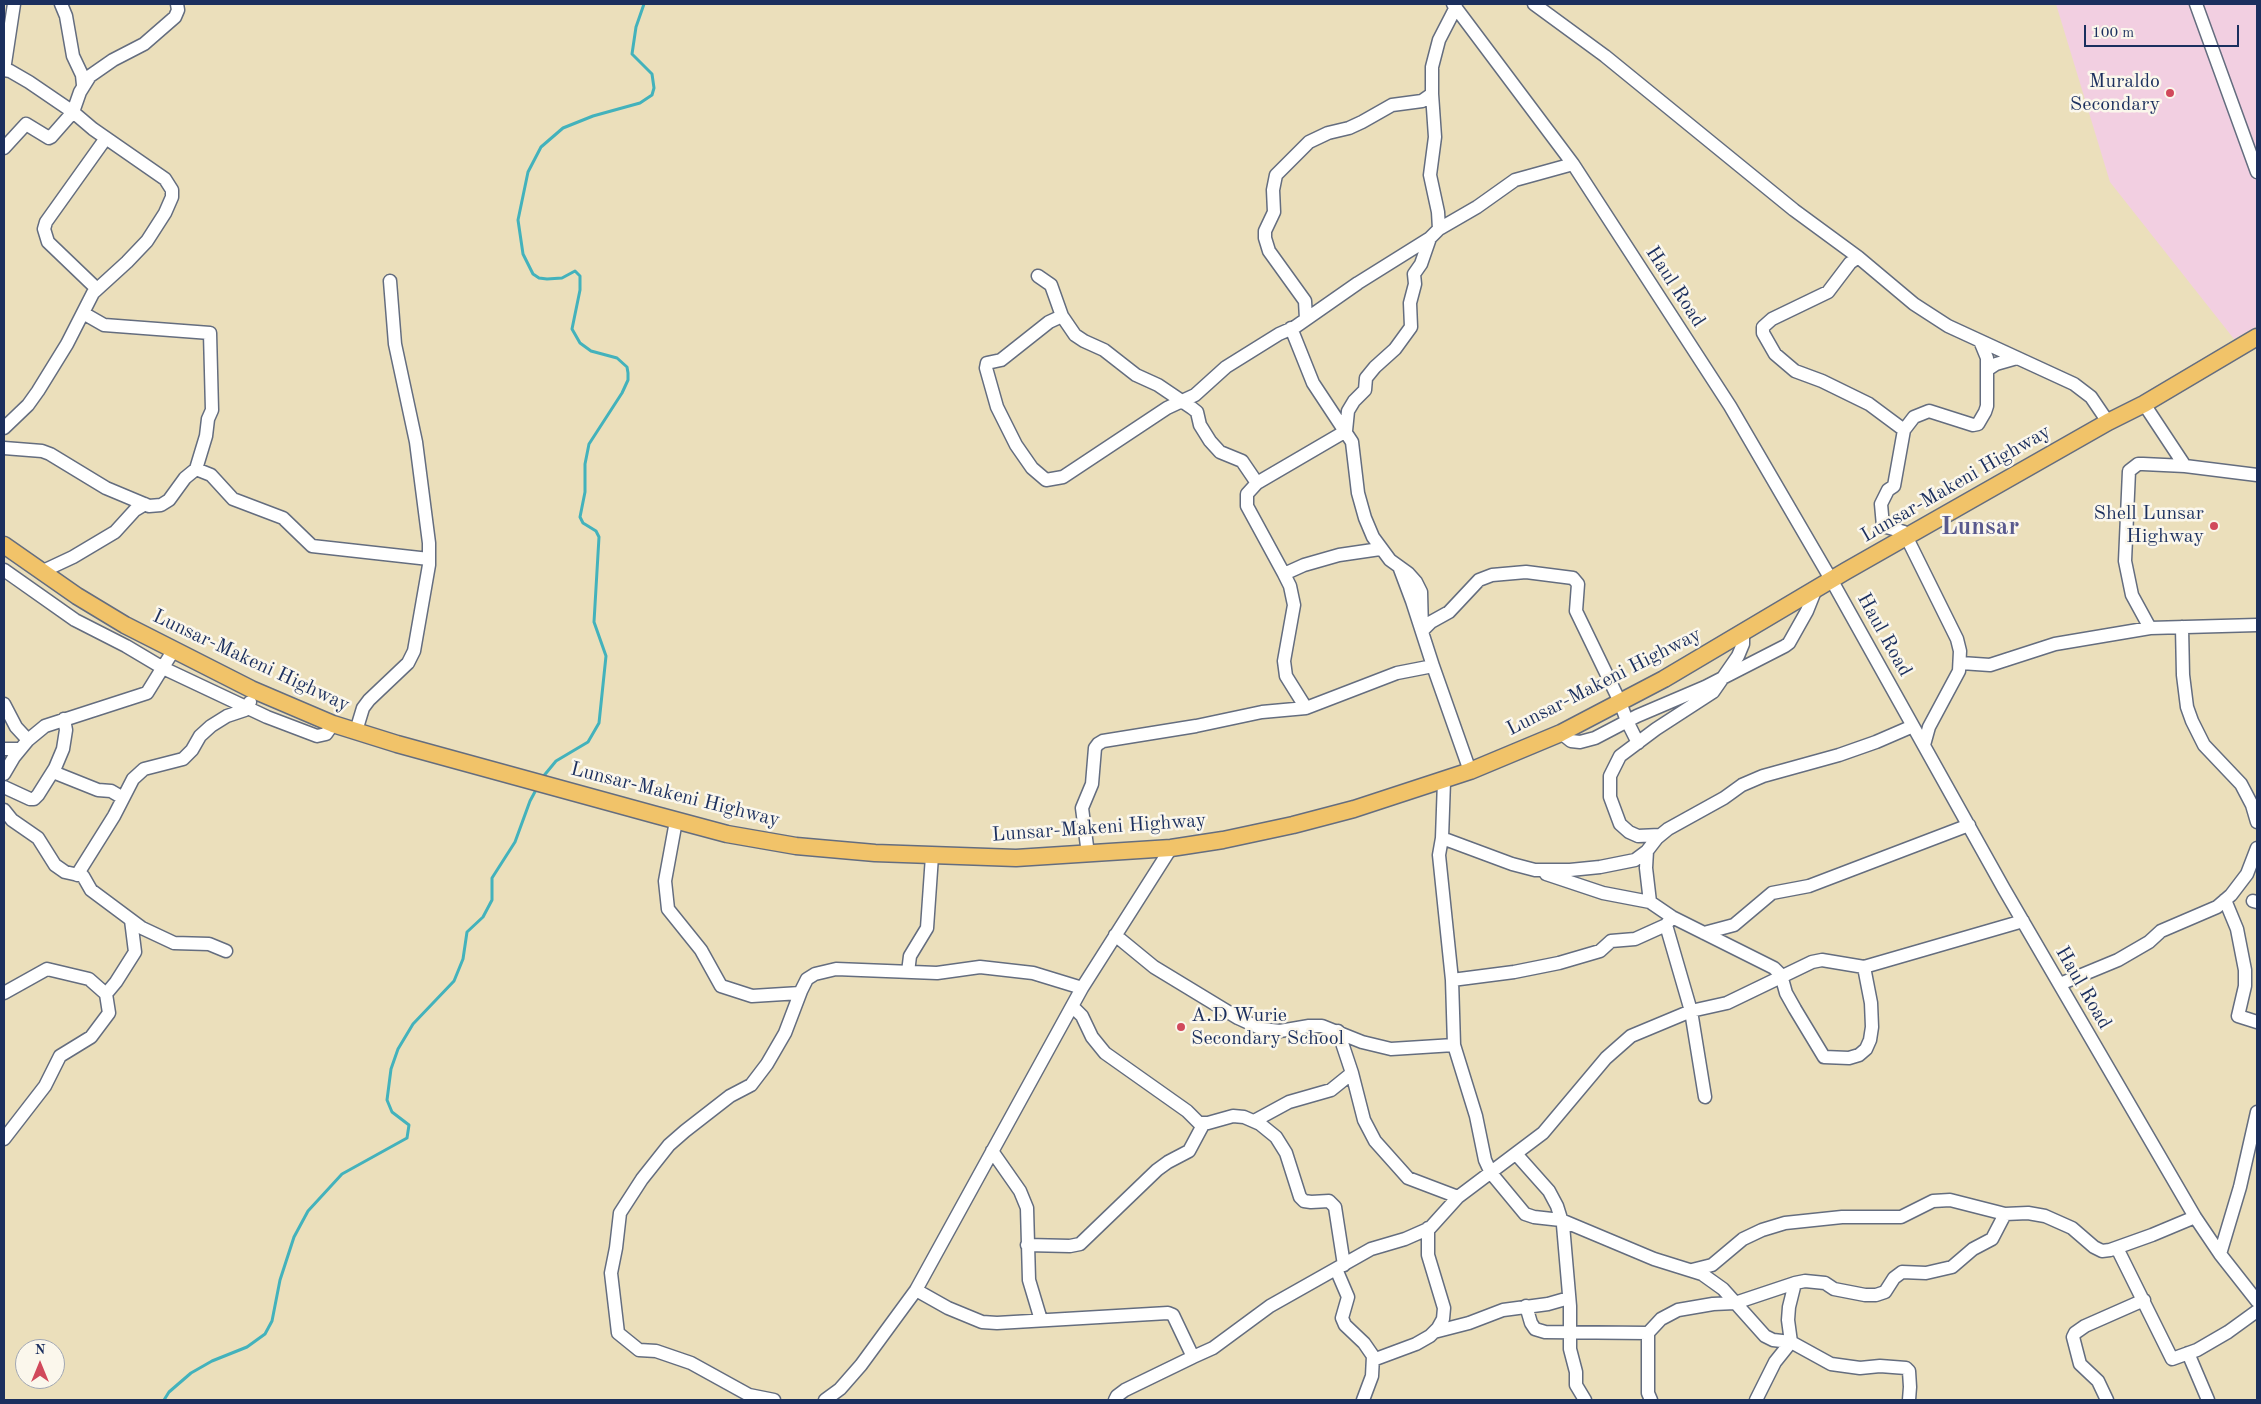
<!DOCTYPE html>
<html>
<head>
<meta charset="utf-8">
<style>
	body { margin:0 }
	#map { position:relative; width:2261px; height:1404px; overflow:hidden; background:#ebdfbb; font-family:"Old Standard TT",serif }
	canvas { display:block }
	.frame { position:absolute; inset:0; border:5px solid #1b2f5e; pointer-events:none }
	.north { position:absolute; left:15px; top:1339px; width:50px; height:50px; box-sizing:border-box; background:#fbf7ec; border:1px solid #a1a7b3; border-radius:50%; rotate:0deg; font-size:14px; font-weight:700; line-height:20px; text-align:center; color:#1b2f5e }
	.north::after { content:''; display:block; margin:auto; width:18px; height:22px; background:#d1495b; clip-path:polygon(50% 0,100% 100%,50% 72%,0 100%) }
	.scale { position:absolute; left:2084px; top:25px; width:155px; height:22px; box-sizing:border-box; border:2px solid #1b2f5e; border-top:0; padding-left:6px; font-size:15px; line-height:18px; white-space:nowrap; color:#1b2f5e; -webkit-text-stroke:4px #fbf7ec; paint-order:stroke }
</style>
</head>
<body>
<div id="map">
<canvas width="2261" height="1404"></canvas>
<div class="frame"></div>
<div class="north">N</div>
<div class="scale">100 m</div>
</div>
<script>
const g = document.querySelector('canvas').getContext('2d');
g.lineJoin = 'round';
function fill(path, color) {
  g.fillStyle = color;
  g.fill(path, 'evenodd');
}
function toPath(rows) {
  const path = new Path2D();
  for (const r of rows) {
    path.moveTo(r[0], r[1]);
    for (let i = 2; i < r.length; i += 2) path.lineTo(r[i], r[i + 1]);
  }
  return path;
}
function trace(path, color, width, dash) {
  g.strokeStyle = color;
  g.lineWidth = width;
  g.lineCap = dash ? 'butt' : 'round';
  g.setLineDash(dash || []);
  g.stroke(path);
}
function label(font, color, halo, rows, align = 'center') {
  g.font = font + ' "Old Standard TT",serif';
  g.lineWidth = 5;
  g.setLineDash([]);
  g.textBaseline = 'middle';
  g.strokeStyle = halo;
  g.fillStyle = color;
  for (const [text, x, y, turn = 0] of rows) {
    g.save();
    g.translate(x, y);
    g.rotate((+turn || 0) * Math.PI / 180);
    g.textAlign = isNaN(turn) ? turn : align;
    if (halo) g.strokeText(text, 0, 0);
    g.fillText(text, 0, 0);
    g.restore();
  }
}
fill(toPath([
	[2056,4,2257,4,2257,326,2234,339,2110,182]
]), '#f2cfe1');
trace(toPath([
	[542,778,556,761,588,742,599,723,606,656,594,622,599,537,596,531,583,523,580,517,585,492,585,464,589,444,622,393,628,380,628,373,627,367,617,358,591,351,580,343,572,329,580,290,580,276,575,271,562,278,547,279,539,278,533,274,523,254,518,220,528,172,541,147,563,128,593,116,640,103,652,95,654,88,652,74,632,54,636,27,644,4],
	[164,1400,169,1392,191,1373,212,1361,247,1347,265,1334,272,1321,280,1280,294,1237,308,1211,342,1174,407,1138,409,1125,392,1112,387,1100,391,1069,398,1049,413,1024,454,981,463,959,467,932,483,917,492,900,492,878,515,842,530,801,537,788]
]), '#43b2bc', 3);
const minor = toPath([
	[61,4,66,16,73,56,82,75,83,85],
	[1453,4,1573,164,1730,406,1832,581,2004,889,2195,1217,2220,1254,2257,1301],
	[1534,4,1605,56,1794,210,1858,257,1914,304,1948,326,2074,384,2091,397,2108,422],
	[2196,4,2257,172],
	[4,70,10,71,29,82,73,112,51,137,49,138,26,124,4,148],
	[4,70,14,4],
	[1439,229,1438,212,1430,175,1435,137,1432,94,1432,67,1439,40,1456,7],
	[1858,257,1850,263,1828,292,1772,319,1763,327,1763,333,1775,354,1795,371,1822,381,1869,404,1904,430],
	[1038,276,1051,285,1062,316,1075,335,1084,341,1104,350,1136,375,1158,385,1192,408,1197,412,1200,425,1210,441,1220,452,1242,461,1257,483],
	[97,289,48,242,44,229,46,222,106,138],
	[1062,316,1049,322,1001,360,987,363,986,368,997,407,1016,445,1032,468,1046,480,1063,477,1167,408,1195,395,1226,367,1279,334,1295,327,1358,283,1430,238,1439,229,1477,207,1515,180,1573,164],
	[1306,319,1305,301,1269,251,1265,238,1265,231,1274,212,1273,190,1276,175,1309,142,1328,133,1349,128,1362,122,1392,105,1422,101,1432,94],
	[1291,328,1313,383,1352,442,1358,493,1365,518,1373,537,1390,560,1408,573,1416,582,1421,592,1422,631],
	[1987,370,1996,364,2017,358],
	[2144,404,2185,466],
	[4,428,28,405,38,391,67,344,93,293,127,262,147,241,165,213,172,197,172,190,165,179,93,129,73,112,80,92,90,76,113,60,144,44,175,17,178,10,177,4],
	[4,448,42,451,50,454,106,488,149,506,161,505,169,500,185,478,196,469,206,436,208,419,212,410,210,333,104,325,83,313],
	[196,469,211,475,233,499,283,518,312,546,429,559],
	[1400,569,1412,601,1433,666],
	[4,570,75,620,126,646,163,668,267,717,317,736,326,734,333,724],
	[41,572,73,557,115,532,135,510,145,504],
	[1284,574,1247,506,1247,494,1257,483,1346,431,1348,411,1354,401,1365,390,1366,378,1375,367,1395,349,1411,327,1410,303,1415,284,1414,274,1421,264,1430,238],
	[2182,627,2183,675,2187,707,2192,721,2204,745,2241,784,2252,805,2257,822],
	[2150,628,2132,595,2125,561,2129,471,2138,464,2143,464,2185,466,2257,475],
	[1422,631,1431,622,1449,612,1479,580,1492,575,1526,572,1573,578,1578,584,1576,611,1620,702,1627,721,1638,743],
	[1961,663,1990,665,2055,644,2150,628,2257,625],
	[4,704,16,727,28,740],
	[1306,708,1286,676,1284,661,1294,605,1290,586,1284,574,1304,565,1339,555,1380,549],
	[356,731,363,708,369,700,408,663,414,651,429,565,429,543,416,442,395,344,390,281],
	[1561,733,1571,741,1580,742,1595,738,1637,716,1705,687,1785,646,1789,643,1807,611,1815,591],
	[1924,745,1929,727,1959,671,1960,651,1957,639,1904,532,1883,526,1881,504,1888,490,1894,486,1904,430,1914,417,1929,411,1973,425,1978,424,1985,412,1987,406,1987,358,1980,341],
	[4,749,20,749],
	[53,772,98,790,111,791,123,798],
	[4,774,14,757,28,740,45,726,147,693,173,651],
	[1444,781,1442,838,1512,864,1535,870,1570,870,1600,867,1635,860,1647,851,1657,838,1668,829,1724,798,1742,785,1763,776,1839,755,1876,742,1913,726],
	[4,787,30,799,34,799,38,795,55,768,63,749,66,730,64,719],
	[4,810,12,820,38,838,55,865,65,872,83,876,91,890,142,928,174,943,209,944,226,951],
	[676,821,665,881,668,909,701,950,721,986,752,996,800,993],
	[1660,835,1638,836,1629,832,1620,824,1610,797,1610,776,1620,756,1656,729,1713,692,1738,656,1743,644,1743,633],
	[1442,838,1439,855,1452,980,1454,1045,1476,1116,1485,1160,1491,1173,1525,1214,1534,1217,1561,1220,1654,1259,1702,1274,1723,1289,1765,1336,1773,1340,1791,1342],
	[1647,851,1646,868,1650,902],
	[1088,854,1082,808,1092,784,1095,748,1098,744,1103,741,1196,726,1262,712,1306,708,1397,673,1433,666,1470,771],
	[1546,874,1603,893,1650,902,1672,917,1774,968,1781,975,1786,993,1795,1009,1824,1057,1849,1058,1859,1055,1866,1049,1870,1040,1872,1027,1871,1003,1864,967],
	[77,875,114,816,133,779,144,769,183,759,192,750,200,736,211,726,227,716,245,710,250,702],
	[2225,900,2237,929,2245,970,2245,986,2238,1016,2257,1022],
	[2253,901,2257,902],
	[1666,925,1691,1011,1705,1097],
	[1704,933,1734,925,1772,893,1809,886,1969,825],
	[1115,935,1154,967,1238,1018,1262,1029,1280,1031,1309,1026,1322,1026,1362,1042,1391,1049,1454,1045],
	[908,972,910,956,927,928,932,856],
	[1452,980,1514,972,1559,963,1600,951,1611,941,1635,939,1666,925,1672,917],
	[2060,984,2118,960,2149,942,2161,931,2217,907,2231,895,2247,874,2257,848],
	[4,993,47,969,89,979,106,994],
	[1072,1006,1082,1016,1092,1037,1105,1053,1187,1111,1199,1123,1208,1123,1233,1116,1244,1117,1260,1124,1276,1137,1286,1153,1300,1197,1304,1201,1311,1202,1329,1201,1335,1207,1344,1265],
	[1338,1031,1352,1073,1364,1120,1375,1141,1408,1178,1458,1197],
	[1254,1121,1289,1102,1331,1090,1352,1073],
	[4,1139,45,1086,60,1056,91,1037,109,1013,106,994,116,982,135,952,131,920],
	[992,1151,1020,1191,1027,1208,1029,1280,1041,1320],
	[1517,1155,1549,1191,1557,1206,1563,1225,1570,1306,1570,1349,1576,1372,1576,1385,1585,1400],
	[1027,1245,1070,1246,1080,1244,1157,1170,1168,1162,1189,1151,1204,1123],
	[2117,1248,2172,1359,2197,1350,2228,1332,2257,1311],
	[2220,1254,2240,1187,2257,1112],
	[1336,1269,1348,1297,1342,1318,1345,1325,1364,1343,1373,1356,1372,1376,1363,1400],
	[1692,1270,1712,1265,1743,1239,1762,1230,1785,1223,1842,1217,1901,1217,1933,1201,1950,1200,2005,1214,2028,1213,2045,1216,2072,1228,2094,1247,2102,1251,2110,1250,2152,1235,2195,1217],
	[916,1290,948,1308,982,1322,997,1323,1168,1313,1173,1315,1193,1357,1213,1348,1270,1306,1371,1249,1405,1239,1430,1228,1458,1197,1543,1133,1606,1058,1631,1036,1691,1011,1727,1003,1812,962,1822,960,1864,967,2023,921],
	[1526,1306,1531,1323,1535,1329,1545,1332,1648,1333,1648,1393,1651,1400],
	[1434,1332,1469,1323,1503,1310,1548,1304,1569,1298],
	[1648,1333,1661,1319,1678,1310,1713,1304,1735,1303,1795,1283],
	[2188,1353,2208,1400],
	[1373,1360,1416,1344,1430,1336,1438,1328,1443,1319,1444,1308,1428,1255,1428,1228],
	[774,1400,749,1395,691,1363,656,1351,639,1350,618,1333,611,1273,616,1248,620,1213,642,1179,669,1145,685,1131,730,1096,751,1085,767,1064,785,1033,801,991,807,979,815,974,836,969,937,973,980,967,1033,973,1082,988],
	[825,1400,840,1389,861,1365,916,1290,1082,988,1171,848],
	[1115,1400,1117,1396,1125,1390,1193,1357],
	[1756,1400,1775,1362,1791,1342],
	[1909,1400,1910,1387,1909,1371,1906,1368,1880,1366,1860,1368,1831,1364,1791,1342,1788,1320,1789,1307,1795,1283,1805,1281,1825,1283,1834,1289,1865,1295,1876,1295,1885,1292,1894,1278,1902,1272,1926,1273,1952,1267,1973,1249,1992,1239,2005,1214],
	[2107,1400,2098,1381,2080,1364,2073,1337,2075,1333,2085,1326,2144,1300]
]);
const major = toPath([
	[4,545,77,596,125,625,251,689,333,724,397,744,656,815,727,834,796,846,875,853,1016,858,1171,848,1223,840,1293,825,1354,809,1470,771,1561,733,1664,679,1846,571,2108,422,2144,404,2257,337]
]);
trace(minor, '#646d7f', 15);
trace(major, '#646d7f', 19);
trace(minor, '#fff', 12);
trace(major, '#f1c369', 16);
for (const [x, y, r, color] of [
	[2170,93,5,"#d1495b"],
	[2214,526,5,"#d1495b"],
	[1181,1027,5,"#d1495b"]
]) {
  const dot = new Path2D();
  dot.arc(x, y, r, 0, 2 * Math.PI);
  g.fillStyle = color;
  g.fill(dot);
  trace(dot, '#fbf7ec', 2);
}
label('20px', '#1b2f5e', '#fbf7ec', [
	["Muraldo",2160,82],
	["Secondary",2160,105],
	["Shell Lunsar",2204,514],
	["Highway",2204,537],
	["A.D Wurie",1191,1016,"left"],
	["Secondary School",1191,1039,"left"]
], 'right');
label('20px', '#1b2f5e', '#fbf7ec', [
	["Haul Road",1675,287,57],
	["Lunsar-Makeni Highway",1956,484,-30],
	["Haul Road",1884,635,61],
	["Lunsar-Makeni Highway",251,661,25],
	["Lunsar-Makeni Highway",1604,682,-27],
	["Lunsar-Makeni Highway",675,795,14],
	["Lunsar-Makeni Highway",1099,828,-4],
	["Haul Road",2083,988,60]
]);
label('bold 25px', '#595a8e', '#fbf7ec', [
	["Lunsar",1980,527]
]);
</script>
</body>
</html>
